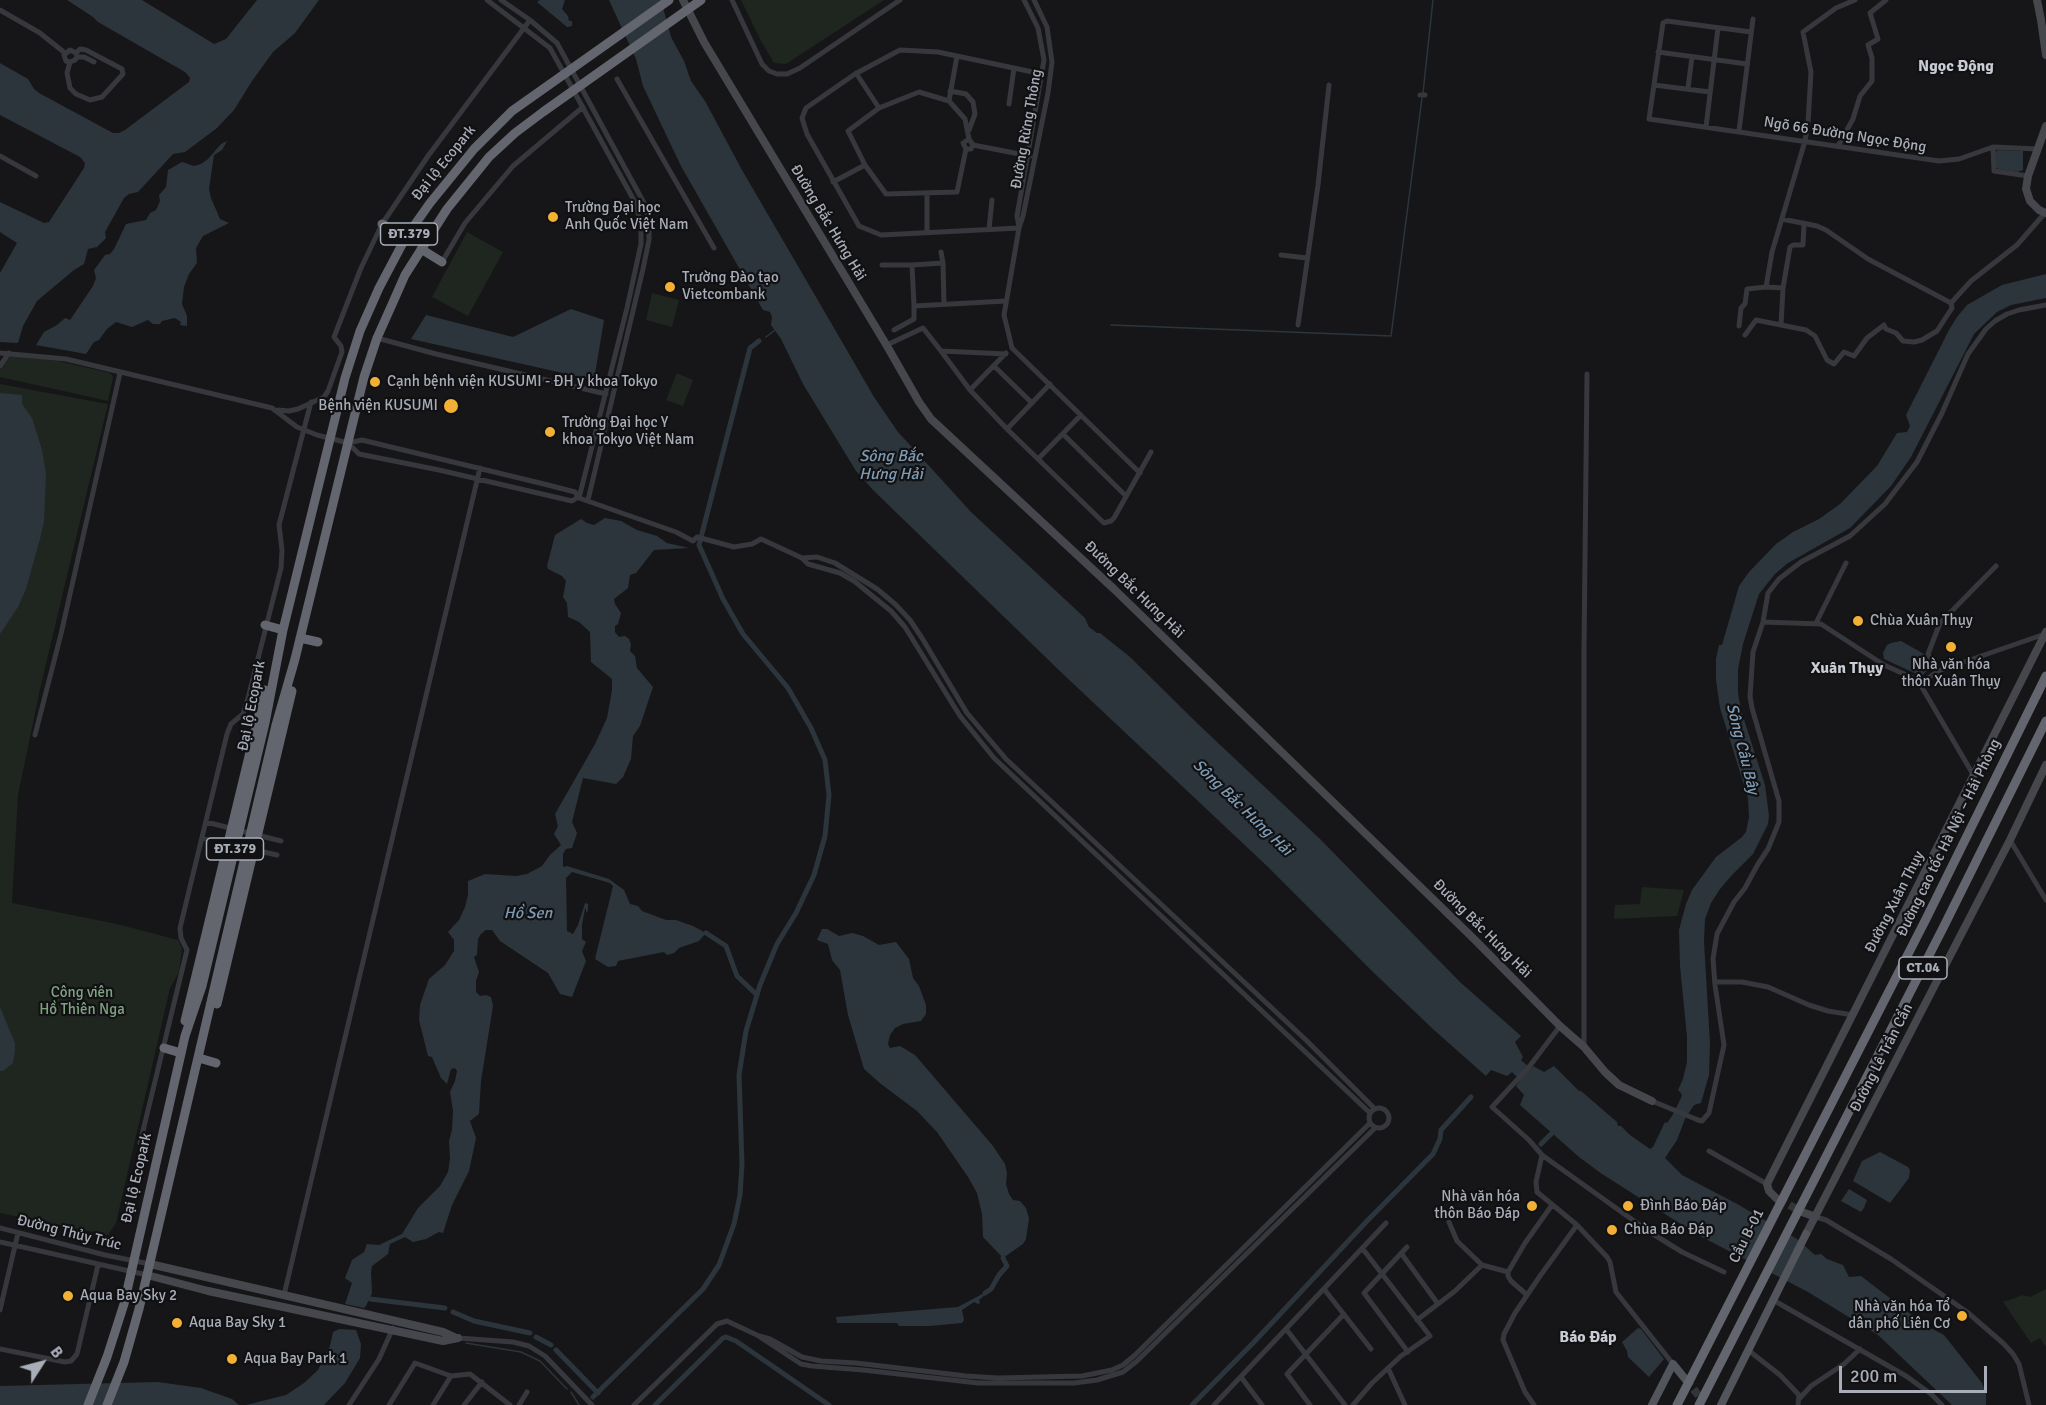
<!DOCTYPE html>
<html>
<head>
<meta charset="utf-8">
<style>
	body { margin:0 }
	#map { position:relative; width:2046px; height:1405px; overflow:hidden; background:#161618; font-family:Signika,sans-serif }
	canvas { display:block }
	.north { position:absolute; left:12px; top:1333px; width:60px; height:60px; -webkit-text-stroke:4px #111113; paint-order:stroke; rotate:54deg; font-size:16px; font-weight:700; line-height:24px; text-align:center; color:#a8adb8 }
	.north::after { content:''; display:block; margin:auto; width:21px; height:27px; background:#a8adb8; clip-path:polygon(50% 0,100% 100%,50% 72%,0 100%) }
	.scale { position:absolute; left:1839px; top:1366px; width:148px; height:27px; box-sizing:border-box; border:3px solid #a8adb8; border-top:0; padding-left:8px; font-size:18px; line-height:21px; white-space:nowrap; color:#a8adb8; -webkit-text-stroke:4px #111113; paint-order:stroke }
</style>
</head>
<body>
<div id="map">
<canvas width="2046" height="1405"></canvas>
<div class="north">B</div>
<div class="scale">200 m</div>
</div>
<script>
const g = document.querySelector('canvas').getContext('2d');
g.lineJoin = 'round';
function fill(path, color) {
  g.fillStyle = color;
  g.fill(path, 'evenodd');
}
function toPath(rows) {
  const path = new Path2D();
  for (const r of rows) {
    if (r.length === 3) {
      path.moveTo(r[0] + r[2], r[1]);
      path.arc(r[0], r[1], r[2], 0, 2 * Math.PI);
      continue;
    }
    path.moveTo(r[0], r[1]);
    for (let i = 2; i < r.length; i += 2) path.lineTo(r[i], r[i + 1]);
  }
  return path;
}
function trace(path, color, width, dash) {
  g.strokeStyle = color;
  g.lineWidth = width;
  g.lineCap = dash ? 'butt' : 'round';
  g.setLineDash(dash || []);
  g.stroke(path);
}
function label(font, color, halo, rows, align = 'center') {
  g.font = font + ' Signika,sans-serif';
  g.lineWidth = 4.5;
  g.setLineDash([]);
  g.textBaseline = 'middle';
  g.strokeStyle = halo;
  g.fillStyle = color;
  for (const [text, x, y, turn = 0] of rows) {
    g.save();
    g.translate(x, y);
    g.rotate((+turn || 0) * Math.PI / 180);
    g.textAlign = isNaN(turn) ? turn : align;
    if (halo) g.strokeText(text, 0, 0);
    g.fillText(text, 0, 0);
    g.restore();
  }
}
fill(toPath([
	[741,0,884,0,786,64,774,63,761,41],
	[467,232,503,252,468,316,432,297],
	[652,293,679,300,672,327,646,320],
	[11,355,58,361,110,373,113,377,108,401,0,377,0,370],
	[677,373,693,380,683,406,666,400],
	[0,384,108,404,40,689,18,795,12,903,117,924,178,940,182,948,179,972,170,988,116,1223,108,1235,0,1213],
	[1642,887,1684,890,1677,916,1614,919,1615,905,1640,904],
	[2046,1289,2046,1347,2040,1338,2031,1343,2003,1302,2023,1295,2030,1297]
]), '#1e261f');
fill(toPath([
	[67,0,142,0,214,44,226,39,257,0,319,0,295,33,273,52,252,81,234,110,217,128,185,152,173,154,138,192,129,194,124,198,105,232,106,238,97,247,88,249,84,264,74,270,37,301,23,326,18,343,0,342,0,273,17,243,0,232,0,202,44,223,49,222,84,168,85,163,80,157,0,115,0,63,28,79,34,89,39,93,113,133,119,133,125,130,189,82,190,78,185,72,98,22,93,17],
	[540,0,565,0,562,9,568,16,569,21,572,21,572,26,567,27,537,2],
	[609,0,661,0,671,37,684,61,691,81,705,101,742,170,841,340,874,397,898,432,941,479,971,512,1085,618,1089,627,1097,633,1100,633,1130,657,1198,724,1320,839,1460,982,1521,1036,1515,1042,1523,1057,1521,1060,1531,1069,1533,1066,1544,1072,1554,1066,1579,1091,1581,1091,1617,1122,1618,1126,1621,1126,1630,1135,1650,1149,1653,1147,1665,1122,1667,1123,1672,1116,1682,1096,1681,1093,1678,1090,1683,1079,1687,1062,1687,1037,1680,966,1679,930,1686,904,1692,890,1716,857,1742,837,1746,832,1749,817,1748,798,1720,708,1716,680,1716,659,1719,645,1722,645,1739,586,1749,572,1776,544,1793,532,1819,519,1840,504,1877,466,1897,433,1907,432,1910,426,1906,415,1949,330,1957,317,1967,305,2002,285,2046,274,2046,298,2011,305,1997,312,1974,334,1911,457,1891,486,1850,528,1788,563,1775,574,1759,594,1743,644,1738,669,1738,693,1741,710,1765,785,1769,816,1768,824,1753,854,1731,876,1720,889,1711,903,1705,919,1704,941,1710,1044,1709,1075,1701,1103,1694,1105,1685,1119,1677,1140,1665,1158,1682,1175,1739,1205,1797,1239,1815,1255,1821,1254,1827,1259,1843,1265,1849,1277,1861,1276,1925,1325,1944,1335,1982,1383,1986,1393,1986,1405,1952,1405,1878,1335,1808,1292,1698,1235,1602,1174,1579,1157,1520,1105,1524,1095,1516,1086,1520,1080,1512,1072,1507,1076,1491,1070,1486,1076,1434,1030,1374,973,1267,866,1064,675,873,490,856,471,803,384,781,339,771,325,772,317,770,312,763,310,681,166,643,86,636,59],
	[227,141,222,150,214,155,209,189,211,198,220,219,229,223,203,236,196,248,197,263,189,274,184,287,182,304,187,316,187,326,180,325,181,322,175,318,162,321,160,324,153,324,148,320,132,327,116,322,107,329,99,340,94,342,86,354,36,345,44,332,57,325,65,318,70,320,93,286,96,278,94,270,105,255,110,254,114,249,126,224,146,220,150,213,156,210,160,201,159,195,166,187,168,170,182,162,194,166,201,164,208,159,221,144],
	[1998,150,2023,151,2023,170,2017,172,1998,169,1996,167,1995,152],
	[571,309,604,320,594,380,411,339,426,315,513,337],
	[0,393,22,395,22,404,32,418,42,450,46,474,44,521,40,539,26,589,18,607,0,634],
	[605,518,621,521,637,530,657,536,667,543,689,548,654,550,636,573,630,575,628,588,614,599,615,604,621,613,618,624,615,626,615,632,619,637,625,636,629,639,631,644,630,651,635,656,637,668,653,687,640,726,633,736,631,759,623,777,616,784,583,778,572,822,577,833,572,848,566,849,563,854,563,867,567,866,609,879,624,890,630,904,638,906,642,911,666,920,676,920,693,926,706,933,699,941,679,948,674,953,667,955,664,952,618,961,616,966,608,967,595,959,613,886,610,883,572,872,566,878,567,931,573,934,578,925,585,903,588,904,588,911,586,912,586,908,585,909,582,925,582,939,586,942,582,951,586,961,572,997,560,994,548,973,500,941,492,930,486,930,481,934,478,939,477,955,474,957,479,972,476,981,476,992,480,996,486,995,491,997,493,1006,481,1081,479,1114,470,1121,476,1138,469,1171,452,1205,443,1233,439,1232,426,1239,413,1242,405,1237,390,1244,388,1254,372,1266,371,1272,372,1293,366,1306,364,1308,345,1304,352,1283,345,1278,352,1260,364,1252,367,1244,379,1245,402,1234,418,1208,440,1186,448,1172,450,1159,449,1141,452,1130,453,1111,450,1092,455,1081,457,1071,455,1068,451,1069,447,1084,441,1078,432,1057,428,1056,419,1020,420,1005,429,979,445,965,454,951,454,940,448,932,459,920,465,907,468,895,468,881,485,874,516,876,527,874,542,866,550,855,561,845,554,834,558,826,555,814,595,744,607,718,612,690,612,679,591,662,590,632,579,622,568,617,567,603,563,597,566,581,562,576,548,569,547,566,555,535,581,519,587,523,594,525],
	[1901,641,1924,654,1932,667,1921,676,1884,659,1883,653,1887,645,1891,643],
	[822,929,827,929,839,936,852,933,863,936,879,945,896,942,909,959,913,978,919,986,926,1005,926,1014,921,1021,903,1024,895,1028,890,1035,888,1044,890,1048,900,1046,915,1055,993,1146,1005,1164,1007,1173,1006,1184,1009,1194,1013,1200,1020,1201,1026,1208,1029,1218,1026,1239,1023,1244,1003,1258,983,1237,982,1214,977,1193,968,1177,937,1132,917,1111,881,1084,864,1069,848,1015,840,970,832,960,828,944,817,940],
	[0,1007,15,1043,15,1051,13,1063,3,1071,0,1071],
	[1880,1152,1908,1167,1910,1170,1909,1178,1890,1203,1853,1181,1862,1161],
	[1849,1189,1867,1200,1864,1208,1861,1212,1841,1201],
	[984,1293,986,1294,979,1300,980,1303,978,1304,974,1302,962,1310,964,1320,962,1323,929,1326,899,1326,897,1323,837,1323,836,1317,958,1307],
	[1638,1328,1641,1329,1664,1359,1649,1377,1628,1357,1627,1351,1622,1342],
	[339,1329,356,1330,361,1344,360,1358,345,1383,324,1405,246,1405,286,1395,304,1383,318,1370,330,1346,333,1332],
	[158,1382,201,1388,232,1399,239,1405,0,1405,0,1386]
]), '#2c353c');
fill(toPath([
	[1771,1221,1788,1231,1766,1274,1749,1265]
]), '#161618');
trace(toPath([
	[1423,93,1433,0],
	[1111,325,1391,336,1422,98],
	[766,337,775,330],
	[466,1343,521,1352,540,1361,567,1389],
	[571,1392,579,1405]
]), '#2c353c', 1.5);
trace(toPath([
	[706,933,726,946,737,976,757,995],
	[1541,1144,1556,1129],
	[985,1293,991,1289,999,1275,1007,1266,1003,1258],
	[370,1299,445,1308],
	[453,1312,474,1321,530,1333],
	[536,1337,551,1345],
	[556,1350,598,1393],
	[593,1397,703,1289,719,1265,734,1224,740,1195,742,1164,739,1075,746,1031,760,985,777,944,796,913,814,875,825,836,829,795,825,760,811,728,788,688,743,634,723,599,699,545,750,348,759,341],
	[655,1405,723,1338,726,1337,736,1341,829,1405],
	[1192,1405,1254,1342,1367,1221,1433,1154,1440,1139,1441,1130,1471,1097]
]), '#2c353c', 5);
trace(toPath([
	[1779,1199,1802,1212]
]), '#333438', 8, [8, 4]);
trace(toPath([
	[1686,1380,1704,1402]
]), '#333438', 8, [8, 4]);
trace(toPath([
	[487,0,550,48,636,204,641,225,641,244,627,308,579,498],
	[501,0,530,20,557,43,644,203,649,221,649,240,643,269,588,500],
	[732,0,762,64,769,71,777,74,787,74,800,68,900,0],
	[0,10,40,33,65,53],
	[1751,32,1667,21,1663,23,1649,119,1939,161,1959,159,1993,147,2037,149],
	[1658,52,1747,64],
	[77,57,84,57,94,62],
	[70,62,66,61,64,55,70,50,76,53,77,57,75,60,70,62,67,73,70,88,76,94,90,100,102,97,123,74,122,69,86,50,80,49,76,53],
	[856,73,879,108,848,131,865,165,886,194,957,192,966,149],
	[617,79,714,248],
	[1654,85,1710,92],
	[1688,88,1692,57],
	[950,91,966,94,973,102,975,114,969,130],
	[1420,95,1425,95],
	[949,101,965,119,969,139,973,145,971,149,966,149,963,143,969,139],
	[1009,104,1014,68],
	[879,108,919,92,949,101,957,56],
	[1706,127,1718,28],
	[1739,131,1753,19],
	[973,145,1030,156],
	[1838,146,1853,119,1860,96,1872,81,1872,58,1868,45,1878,39,1870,13,1886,0],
	[1993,147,1994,171,2028,176],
	[0,156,36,176],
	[833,182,865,165],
	[1782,219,1817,226,1826,230,1868,259,1951,303],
	[1019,227,1017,216,1044,60,1038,28,1024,0],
	[1019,228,881,235,859,226,807,134,802,118,806,108,855,74,900,50,938,52,1042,74],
	[989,229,992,200],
	[927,232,927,193],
	[1281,255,1307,258],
	[442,262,465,223,513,166,583,107],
	[943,263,944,304],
	[882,265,912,265,914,306,1006,301],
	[912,265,943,263,941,252],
	[1766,287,1783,288],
	[1298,325,1318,185,1329,85],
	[1781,325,1783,288,1790,247,1793,245,1803,245,1804,223],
	[1739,326,1741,308,1745,304,1747,289,1766,287,1772,252,1805,141,1808,123,1811,72,1803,32,1836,8,1855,0],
	[894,330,914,319,914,306],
	[1745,335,1756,320,1806,330,1815,336,1827,360,1834,364,1844,352,1854,356,1867,338,1884,325,1886,329,1896,333,1903,341,1914,342,1922,340,1937,331,1952,308,1951,303,1971,281,2017,245,2045,213],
	[377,338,436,354,606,394],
	[891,343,923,328,941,351],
	[1012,348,1004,315,1019,228,1023,216,1048,93,1052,62,1047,27,1034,0],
	[1012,348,1140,473],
	[0,353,66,359,272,408,297,427,317,435,348,443,362,440,544,484,575,492,579,498,676,532,693,541,697,537,734,547,752,544,761,539,802,558,808,564,840,573,854,581,891,611,905,627,960,716,994,758,1370,1113],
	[1006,354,941,351,970,390,1007,429,1104,523,1111,521,1114,518,1151,452],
	[0,366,9,353],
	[994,366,1032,403],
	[970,390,1006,353],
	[278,410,289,411,298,409,324,397,328,391,342,352,341,346,334,337,361,268,382,224,428,156,530,20],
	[1007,429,1050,384],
	[1063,434,1126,496],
	[348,443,359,454,439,470,572,501,578,497],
	[1038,459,1081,415],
	[802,558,817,557,835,563,877,589,895,604,910,620,922,638,967,713,1006,759,1306,1040,1375,1109],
	[1763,622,1821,624,1884,665,1913,678,1920,684,1938,671,2045,634],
	[1816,623,1846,563],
	[1938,671,1928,654,1940,623,1996,566],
	[1920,684,1974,776],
	[35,735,61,634,120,373],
	[206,822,281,841],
	[202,838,277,855],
	[2010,840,2046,900],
	[1715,982,1742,982,1768,987,1809,1005,1828,1011,1853,1015],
	[1560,1026,1529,1067,1492,1107,1529,1140,1542,1155,1536,1182,1537,1192,1577,1225],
	[1584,1047,1584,650,1587,374],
	[1652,1101,1698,1120,1702,1121,1709,1113,1724,1045,1715,985,1713,959,1717,934,1734,902,1745,888,1758,864,1768,849,1779,822,1779,801,1752,708,1750,696,1753,652,1763,622,1768,593,1779,579,1801,562,1850,536,1885,504,1917,462,1942,413,1968,354,1986,329,1995,321,2007,314,2019,310,2046,305],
	[1379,1118,10],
	[140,1143,187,950,181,938,180,928,227,734,231,724,243,714,247,702,281,568,282,550,279,525,311,402],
	[1709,1151,1767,1184],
	[1542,1155,1648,1231,1682,1252,1724,1272],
	[1816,1217,1826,1220,1891,1259,1967,1312,2004,1344,2013,1354,2019,1364,2029,1405],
	[1449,1222,1457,1241,1482,1265],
	[0,1228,105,1255,150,1264],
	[0,1242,147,1275],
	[1407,1247,1364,1293,1408,1352],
	[1401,1253,1438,1304,1417,1320],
	[1324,1289,1371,1349],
	[284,1295,480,468],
	[1527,1295,1511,1281,1508,1276,1508,1272,1525,1243,1552,1205],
	[1773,1300,1906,1376,1931,1394,1942,1405],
	[1438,1304,1455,1291,1482,1265,1508,1272],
	[0,1310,18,1233],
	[1286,1329,1345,1405],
	[760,1337,801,1364,812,1366,863,1370,978,1383,1074,1383,1097,1380,1123,1372,1137,1361,1375,1128],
	[458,1338,513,1342,529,1346,545,1356,592,1405],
	[0,1349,65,1362,71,1361,77,1354,98,1265],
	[1748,1350,1780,1375,1799,1395,1798,1405],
	[1388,1368,1405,1405],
	[1241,1377,1262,1405],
	[1799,1399,1811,1386,1844,1364,1860,1349],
	[349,1405,379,1359,393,1328],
	[389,1405,415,1363,451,1376,470,1374,510,1405],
	[433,1405,451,1376],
	[464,1405,482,1382],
	[519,1405,527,1392],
	[634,1405,717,1324,727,1321,759,1336,770,1339,802,1357,821,1361,856,1363,966,1376,998,1378,1082,1376,1112,1370,1123,1365,1135,1355,1370,1123],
	[1214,1405,1386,1223],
	[1310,1405,1287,1374,1344,1314],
	[1353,1405,1372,1383,1401,1356,1430,1336,1362,1248],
	[1534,1405,1525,1392,1503,1340,1504,1334,1515,1313,1540,1276,1577,1225,1607,1257,1610,1262,1616,1292,1673,1364]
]), '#37383d', 5);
trace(toPath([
	[683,0,704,42,887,346,919,402,931,419,1115,590,1474,939,1560,1026,1584,1047,1605,1072,1619,1085,1652,1101],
	[2037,0,2041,20,2046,55],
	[2046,126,2028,176,2026,189,2030,201,2039,210,2046,213],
	[1777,1199,1769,1191,1767,1184,2046,632],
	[1802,1212,1816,1217],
	[1806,1234,2010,840,2046,765],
	[150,1264,443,1332,456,1338],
	[147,1275,208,1291,443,1341,458,1338]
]), '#45474d', 8);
trace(toPath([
	[1652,1405,1673,1364,1686,1380],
	[1721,1405,1806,1234]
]), '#53555c', 8);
trace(toPath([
	[382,224,406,237],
	[421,249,442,262],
	[265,625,283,630],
	[300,638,318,642],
	[217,1004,292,691],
	[185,1021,265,690],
	[164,1048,181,1053],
	[199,1058,216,1063],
	[88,1405,107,1357,124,1304,185,1036,202,986,265,723,283,630,345,378,360,331,379,288,406,237,430,203,474,149,512,111,669,0],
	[107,1405,124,1362,139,1309,276,725,295,659,364,377,377,338,394,300,405,275,447,209,489,157,515,133,543,112,701,0],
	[1677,1405,1926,919,2046,676],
	[1699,1405,1943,928,2046,721]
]), '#63666e', 9);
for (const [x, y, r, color] of [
	[553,217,6,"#f2b134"],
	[670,287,6,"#f2b134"],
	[375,382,6,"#f2b134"],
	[451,406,8,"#f2b134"],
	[550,432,6,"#f2b134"],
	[1858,621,6,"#f2b134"],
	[1951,647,6,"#f2b134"],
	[1532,1206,6,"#f2b134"],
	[1628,1206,6,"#f2b134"],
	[1612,1230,6,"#f2b134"],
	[68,1296,6,"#f2b134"],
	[1962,1316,6,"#f2b134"],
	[177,1323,6,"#f2b134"],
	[232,1359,6,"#f2b134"]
]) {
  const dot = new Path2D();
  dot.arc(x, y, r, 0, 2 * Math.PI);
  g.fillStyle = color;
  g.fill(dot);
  trace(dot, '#111113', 2);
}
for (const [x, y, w] of [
	[409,234,57],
	[235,849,57],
	[1923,968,48]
]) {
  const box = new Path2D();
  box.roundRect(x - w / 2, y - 11, w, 22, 4.5);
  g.fillStyle = '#111113';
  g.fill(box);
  trace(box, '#a8adb8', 1.5);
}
label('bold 14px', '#a8adb8', null, [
	["ĐT.379",409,234],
	["ĐT.379",235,849],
	["CT.04",1923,968]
]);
label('15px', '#a8adb8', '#111113', [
	["Đường Rừng Thông",1027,129,-80],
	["Ngõ 66 Đường Ngọc Động",1845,135,9],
	["Đại lộ Ecopark",444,163,-51],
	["Đường Bắc Hưng Hải",828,223,59],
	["Đường Bắc Hưng Hải",1134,590,44],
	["Đại lộ Ecopark",252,706,-79],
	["Đường cao tốc Hà Nội – Hải Phòng",1949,838,-64],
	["Đường Xuân Thụy",1895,902,-63],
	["Đường Bắc Hưng Hải",1482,929,45],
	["Đường Lê Trần Cẩn",1882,1058,-63],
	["Đại lộ Ecopark",137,1178,-77],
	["Đường Thủy Trúc",69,1233,14],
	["Cầu B-01",1747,1236,-63]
]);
label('15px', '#a8adb8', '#111113', [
	["Trường Đại học",565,208],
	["Anh Quốc Việt Nam",565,225],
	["Trường Đào tạo",682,278],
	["Vietcombank",682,295],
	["Cạnh bệnh viện KUSUMI - ĐH y khoa Tokyo",387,382],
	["Bệnh viện KUSUMI",438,406,"right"],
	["Trường Đại học Y",562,423],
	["khoa Tokyo Việt Nam",562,440],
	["Chùa Xuân Thụy",1870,621],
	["Nhà văn hóa",1951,665,"center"],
	["thôn Xuân Thụy",1951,682,"center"],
	["Nhà văn hóa",1520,1197,"right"],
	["thôn Báo Đáp",1520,1214,"right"],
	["Đình Báo Đáp",1640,1206],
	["Chùa Báo Đáp",1624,1230],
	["Aqua Bay Sky 2",80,1296],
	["Nhà văn hóa Tổ",1950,1307,"right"],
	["dân phố Liên Cơ",1950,1324,"right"],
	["Aqua Bay Sky 1",189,1323],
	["Aqua Bay Park 1",244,1359]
], 'left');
label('15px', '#7fa381', '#111113', [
	["Công viên",82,993],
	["Hồ Thiên Nga",82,1010]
]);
label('bold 16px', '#c9ccd4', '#111113', [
	["Ngọc Động",1956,67],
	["Xuân Thụy",1847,669],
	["Báo Đáp",1588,1338]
]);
label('italic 16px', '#7f9bb3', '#111113', [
	["Sông Bắc",891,457],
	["Hưng Hải",891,475],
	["Sông Cầu Bây",1742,749,76],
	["Sông Bắc Hưng Hải",1242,808,44],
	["Hồ Sen",528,914]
]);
</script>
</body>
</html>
